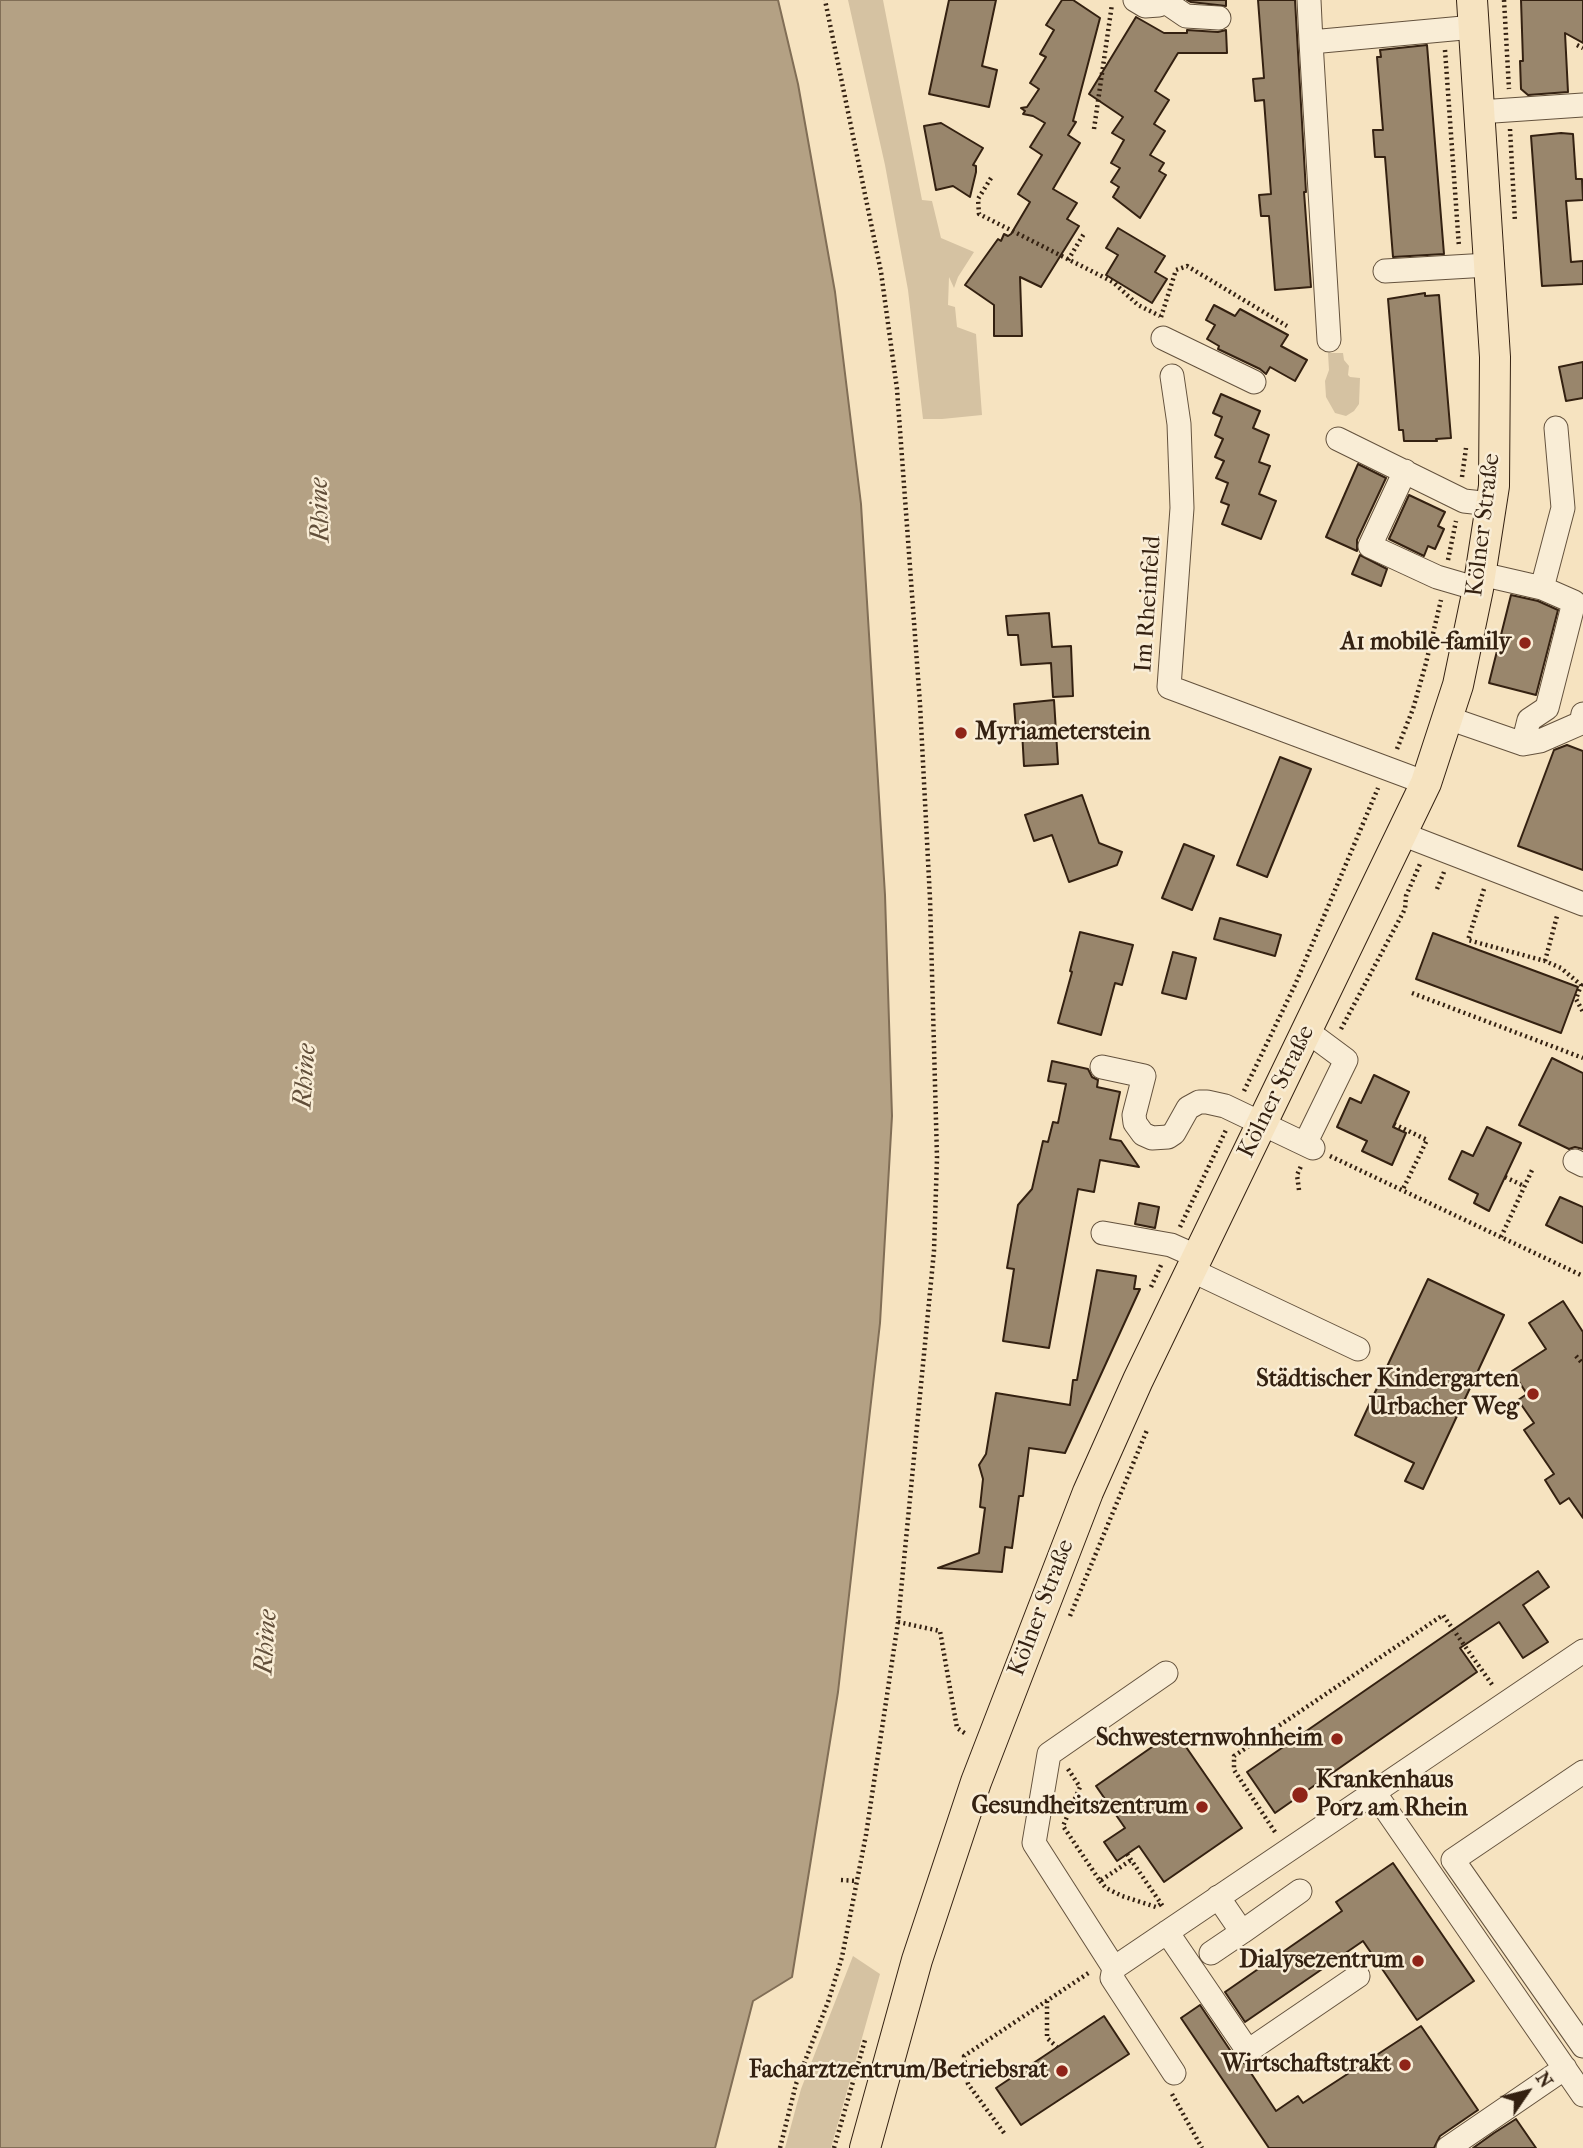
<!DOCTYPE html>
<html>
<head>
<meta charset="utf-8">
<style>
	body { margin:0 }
	#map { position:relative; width:1583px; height:2148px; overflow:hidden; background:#f6e3c0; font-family:"IM FELL French Canon",serif }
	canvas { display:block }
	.north { position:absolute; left:1492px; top:2057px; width:70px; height:70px; -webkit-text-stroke:5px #f9edd6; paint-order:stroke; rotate:55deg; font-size:19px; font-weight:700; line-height:28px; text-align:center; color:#342111 }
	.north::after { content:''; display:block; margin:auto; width:24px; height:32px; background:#342111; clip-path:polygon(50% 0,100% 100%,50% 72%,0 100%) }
</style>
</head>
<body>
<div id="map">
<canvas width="1583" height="2148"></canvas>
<div class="north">N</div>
</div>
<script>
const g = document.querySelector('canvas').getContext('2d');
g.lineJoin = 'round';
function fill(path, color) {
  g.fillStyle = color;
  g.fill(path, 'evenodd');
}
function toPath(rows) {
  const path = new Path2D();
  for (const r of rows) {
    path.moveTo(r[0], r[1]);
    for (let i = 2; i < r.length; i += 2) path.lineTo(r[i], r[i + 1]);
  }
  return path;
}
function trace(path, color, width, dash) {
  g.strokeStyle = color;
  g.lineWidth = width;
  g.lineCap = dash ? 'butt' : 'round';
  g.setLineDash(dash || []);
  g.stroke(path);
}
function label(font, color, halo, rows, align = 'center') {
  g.font = font + ' "IM FELL French Canon",serif';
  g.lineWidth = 5;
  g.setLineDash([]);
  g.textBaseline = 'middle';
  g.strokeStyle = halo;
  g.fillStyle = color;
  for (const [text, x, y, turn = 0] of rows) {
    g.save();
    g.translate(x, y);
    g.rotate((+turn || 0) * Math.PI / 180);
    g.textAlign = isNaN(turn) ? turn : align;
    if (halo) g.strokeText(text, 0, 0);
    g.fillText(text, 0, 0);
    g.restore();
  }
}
fill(toPath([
	[848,0,883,0,922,200,932,201,941,238,974,252,958,277,954,288,949,277,948,305,955,307,957,327,976,334,982,415,942,419,923,419,908,290,885,165],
	[1328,353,1343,353,1344,360,1349,366,1348,375,1350,377,1360,378,1359,404,1354,411,1346,416,1335,413,1326,397,1325,381,1329,370],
	[853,1956,880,1974,831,2148,785,2148,801,2089]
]), '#d5c2a2');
const water = toPath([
	[0,0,778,0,798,84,835,292,861,504,885,895,892,1116,880,1323,838,1692,792,1977,753,2001,715,2148,0,2148,0,0]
]);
fill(water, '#b4a184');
trace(water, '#816e56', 2);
const building = toPath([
	[949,0,996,0,982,66,997,70,989,107,929,94,949,0],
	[1062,0,1073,0,1100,18,1073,121,1076,122,1068,135,1080,143,1053,189,1077,203,1067,219,1079,226,1041,287,1020,277,1022,336,994,336,994,305,965,285,998,239,1001,241,1004,234,1008,236,1011,234,1030,202,1018,194,1042,155,1030,147,1045,123,1033,116,1023,114,1025,111,1021,108,1027,107,1039,89,1030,83,1046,57,1040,54,1054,30,1046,25,1062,0],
	[1187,0,1226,0,1226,6,1191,2,1187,0],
	[1258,0,1295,0,1306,192,1304,192,1311,287,1275,290,1269,216,1261,216,1259,195,1271,194,1264,100,1255,101,1253,79,1264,78,1258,0],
	[1521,0,1583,0,1583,43,1565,33,1568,92,1528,95,1521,89,1520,61,1523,61,1521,0],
	[1136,17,1164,33,1187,33,1187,30,1218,32,1226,30,1227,53,1178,53,1155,91,1169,100,1154,124,1165,131,1150,155,1164,163,1159,171,1166,175,1140,218,1113,197,1119,187,1111,182,1120,168,1111,163,1124,140,1112,133,1123,117,1089,94,1136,17],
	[1427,45,1444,254,1393,257,1385,157,1375,157,1373,130,1383,130,1377,57,1381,57,1380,50,1427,45],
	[941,123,983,148,973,165,976,166,976,172,970,197,953,186,936,190,924,126,941,123],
	[1561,133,1573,134,1576,179,1582,179,1583,200,1566,201,1571,262,1583,261,1583,284,1542,286,1531,136,1561,133],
	[1118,228,1165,256,1155,272,1167,279,1152,303,1106,275,1118,255,1106,248,1118,228],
	[1425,293,1425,296,1439,295,1451,438,1436,439,1437,441,1404,441,1403,430,1399,430,1388,299,1425,293],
	[1214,305,1235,316,1240,309,1288,335,1281,346,1307,360,1295,381,1270,367,1266,374,1260,369,1218,349,1219,346,1207,339,1215,325,1206,320,1214,305],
	[1583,362,1583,398,1566,401,1559,367,1583,362],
	[1221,394,1260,411,1253,428,1269,435,1259,462,1270,466,1259,494,1276,501,1261,539,1222,524,1229,505,1221,502,1228,483,1216,478,1224,461,1215,457,1223,439,1215,435,1222,417,1213,413,1221,394],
	[1358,464,1386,478,1357,540,1357,551,1326,537,1358,464],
	[1409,495,1445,512,1438,526,1444,529,1440,538,1435,549,1428,546,1424,556,1389,539,1409,495],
	[1360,555,1387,569,1381,586,1352,574,1360,555],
	[1511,595,1538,601,1558,610,1536,695,1489,683,1511,595],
	[1049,613,1052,647,1071,646,1073,696,1053,697,1051,663,1021,665,1018,635,1008,635,1006,616,1049,613],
	[1054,700,1058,764,1024,766,1022,731,1016,731,1014,704,1054,700],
	[1567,745,1583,751,1583,870,1518,846,1554,750,1567,745],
	[1280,757,1311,769,1267,877,1237,865,1280,757],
	[1082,795,1099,843,1122,852,1117,865,1069,882,1052,835,1034,841,1025,815,1082,795],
	[1184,844,1214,856,1192,910,1162,898,1184,844],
	[1220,918,1281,935,1275,956,1214,939,1220,918],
	[1080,932,1133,945,1122,985,1115,983,1101,1035,1058,1023,1072,972,1070,971,1080,932],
	[1433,933,1578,987,1561,1033,1416,979,1433,933],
	[1173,952,1196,958,1186,999,1162,993,1173,952],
	[1552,1058,1583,1073,1583,1149,1575,1147,1569,1149,1519,1125,1552,1058],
	[1052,1061,1088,1069,1092,1077,1098,1080,1097,1087,1120,1092,1110,1139,1121,1141,1139,1167,1100,1160,1094,1192,1078,1189,1049,1348,1003,1341,1014,1269,1007,1268,1018,1205,1032,1189,1043,1141,1048,1142,1053,1122,1058,1123,1066,1084,1048,1081,1052,1061],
	[1374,1075,1409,1092,1393,1127,1406,1133,1392,1165,1362,1151,1367,1141,1337,1127,1350,1098,1361,1103,1374,1075],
	[1487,1127,1521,1143,1489,1211,1474,1203,1478,1194,1449,1179,1462,1151,1473,1156,1487,1127],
	[1560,1197,1583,1207,1583,1243,1546,1225,1560,1197],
	[1139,1203,1159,1207,1155,1228,1135,1224,1139,1203],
	[1097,1270,1136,1276,1134,1289,1140,1289,1065,1453,1029,1448,1023,1496,1019,1496,1012,1548,1005,1547,1002,1572,938,1568,979,1553,985,1508,980,1507,983,1479,979,1465,986,1454,996,1393,1070,1405,1073,1380,1077,1380,1097,1270],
	[1428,1279,1504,1315,1423,1489,1405,1481,1414,1463,1355,1435,1428,1279],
	[1563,1301,1583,1332,1583,1518,1569,1498,1560,1504,1545,1480,1554,1474,1524,1430,1534,1423,1518,1400,1527,1394,1512,1371,1546,1349,1529,1323,1563,1301],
	[1538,1571,1549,1587,1523,1605,1548,1642,1523,1658,1499,1622,1460,1648,1477,1672,1275,1813,1247,1772,1538,1571],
	[1175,1731,1242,1828,1164,1882,1139,1846,1117,1861,1104,1842,1125,1828,1096,1786,1175,1731],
	[1393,1863,1474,1981,1417,2020,1363,1941,1245,2022,1225,1992,1342,1911,1336,1902,1393,1863],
	[1200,2005,1236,2059,1245,2064,1276,2111,1298,2096,1303,2103,1421,2026,1478,2110,1440,2136,1434,2148,1269,2148,1181,2018,1200,2005],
	[1104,2016,1129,2054,1021,2125,996,2088,1104,2016],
	[1516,2119,1536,2148,1473,2148,1494,2133,1516,2119]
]);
fill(building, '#99866c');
trace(building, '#342111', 2);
const minor = toPath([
	[1135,0,1145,6,1159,5,1166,0],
	[1309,0,1311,42],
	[1164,1,1186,16,1219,18],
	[1479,112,1583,105],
	[1385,271,1488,265],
	[1163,338,1254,382],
	[1329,340,1311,42,1474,27],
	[1172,376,1179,424,1182,508,1169,687,1426,783],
	[1338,439,1464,501,1491,504],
	[1405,471,1370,546,1437,577,1478,589],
	[1481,574,1542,588],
	[1448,718,1523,744,1529,720,1547,708,1574,602,1542,588,1563,508,1556,428],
	[1523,744,1540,741,1581,723,1583,714],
	[1402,834,1583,904],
	[1102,1067,1144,1076,1134,1115,1135,1123,1143,1134,1152,1138,1168,1137,1174,1133,1188,1108,1199,1102,1207,1102,1225,1106,1313,1148],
	[1305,1144,1346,1060,1307,1031],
	[1575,1161,1583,1165],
	[1103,1233,1171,1245,1198,1257],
	[1191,1270,1358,1349],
	[1166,1673,1049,1754,1034,1843,1114,1968,1112,1978,1174,2073],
	[1583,1772,1453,1860,1583,2046],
	[1374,1792,1583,2095],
	[1218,1897,1242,1932,1300,1891],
	[1167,1932,1248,2051,1358,1976],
	[1211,1953,1242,1932],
	[1114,1968,1583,1651],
	[1448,2148,1565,2068]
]);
const major = toPath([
	[865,2148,917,1960,976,1782,1088,1492,1138,1380,1426,783,1458,685,1478,589,1494,486,1495,357,1472,0]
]);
trace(minor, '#64523d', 25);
trace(major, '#342111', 32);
trace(toPath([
	[1504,0,1509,89],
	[1577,45,1583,48],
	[1445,50,1459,247],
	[1094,129,1112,4],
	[1510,129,1515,222],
	[991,178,978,199,979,214,1113,282,1138,305,1160,316],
	[1068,260,1085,232],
	[1161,317,1176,270,1187,266,1287,326],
	[1462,477,1466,448],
	[1448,560,1456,521],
	[1397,749,1413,709,1426,663,1441,600],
	[1437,889,1444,872],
	[1484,889,1468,940,1545,961,1561,968,1581,985,1576,999,1583,1012],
	[1545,961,1557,916],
	[1412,993,1583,1058],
	[1341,1029,1405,909,1406,896,1420,864],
	[1244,1091,1295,985,1378,788],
	[1394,1124,1427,1140,1403,1189],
	[1330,1156,1583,1276],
	[1505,1177,1524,1186],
	[1299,1190,1297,1175,1302,1164],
	[1180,1227,1226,1130],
	[1501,1237,1533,1168],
	[1151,1287,1162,1263],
	[1576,1356,1583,1364],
	[1070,1616,1147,1430],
	[898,1622,940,1631,957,1728,966,1734],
	[1068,1769,1080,1787,1063,1826,1100,1881,1131,1860],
	[1275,1832,1234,1770,1234,1756,1443,1615,1493,1686],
	[1127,1854,1164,1908],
	[841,1880,857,1881],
	[1100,1881,1106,1888,1122,1896,1156,1907,1161,1904],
	[1047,2001,1047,2038,1057,2047],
	[1172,2094,1202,2148],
	[1004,2133,968,2084,964,2056,1090,1972],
	[780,2148,796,2084,828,2002,842,1957,866,1835,898,1622,934,1251,937,1158,930,899,920,704,897,389,881,272,825,0],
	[834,2148,865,2040]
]), '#342111', 4.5, [2, 3.5]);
trace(minor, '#f9edd6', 23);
trace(major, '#f6e3c0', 30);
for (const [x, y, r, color] of [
	[1525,643,7,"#8f2418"],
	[961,733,7,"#8f2418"],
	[1533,1394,7,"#8f2418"],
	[1337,1739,7,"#8f2418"],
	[1300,1795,9,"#8f2418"],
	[1202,1807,7,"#8f2418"],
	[1418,1961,7,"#8f2418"],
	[1405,2065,7,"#8f2418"],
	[1062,2071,7,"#8f2418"]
]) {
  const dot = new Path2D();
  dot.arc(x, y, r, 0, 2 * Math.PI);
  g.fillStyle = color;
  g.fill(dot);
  trace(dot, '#f9edd6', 2.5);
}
label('24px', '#342111', '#f9edd6', [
	["Kölner Straße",1484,525,-83],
	["Im Rheinfeld",1149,604,-86],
	["Kölner Straße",1277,1092,-64],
	["Kölner Straße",1042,1608,-69]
]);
label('bold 24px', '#342111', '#f9edd6', [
	["A1 mobile-family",1511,643],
	["Myriameterstein",975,733,"left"],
	["Städtischer Kindergarten",1519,1380],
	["Urbacher Weg",1519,1408],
	["Schwesternwohnheim",1323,1739],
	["Krankenhaus",1316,1781,"left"],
	["Porz am Rhein",1316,1809,"left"],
	["Gesundheitszentrum",1188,1807],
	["Dialysezentrum",1404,1961],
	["Wirtschaftstrakt",1391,2065],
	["Facharztzentrum/Betriebsrat",1048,2071]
], 'right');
label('italic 26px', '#614e39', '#f9edd6', [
	["Rhine",321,510,-92],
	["Rhine",306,1076,-86],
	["Rhine",267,1642,-86]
]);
</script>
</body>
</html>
